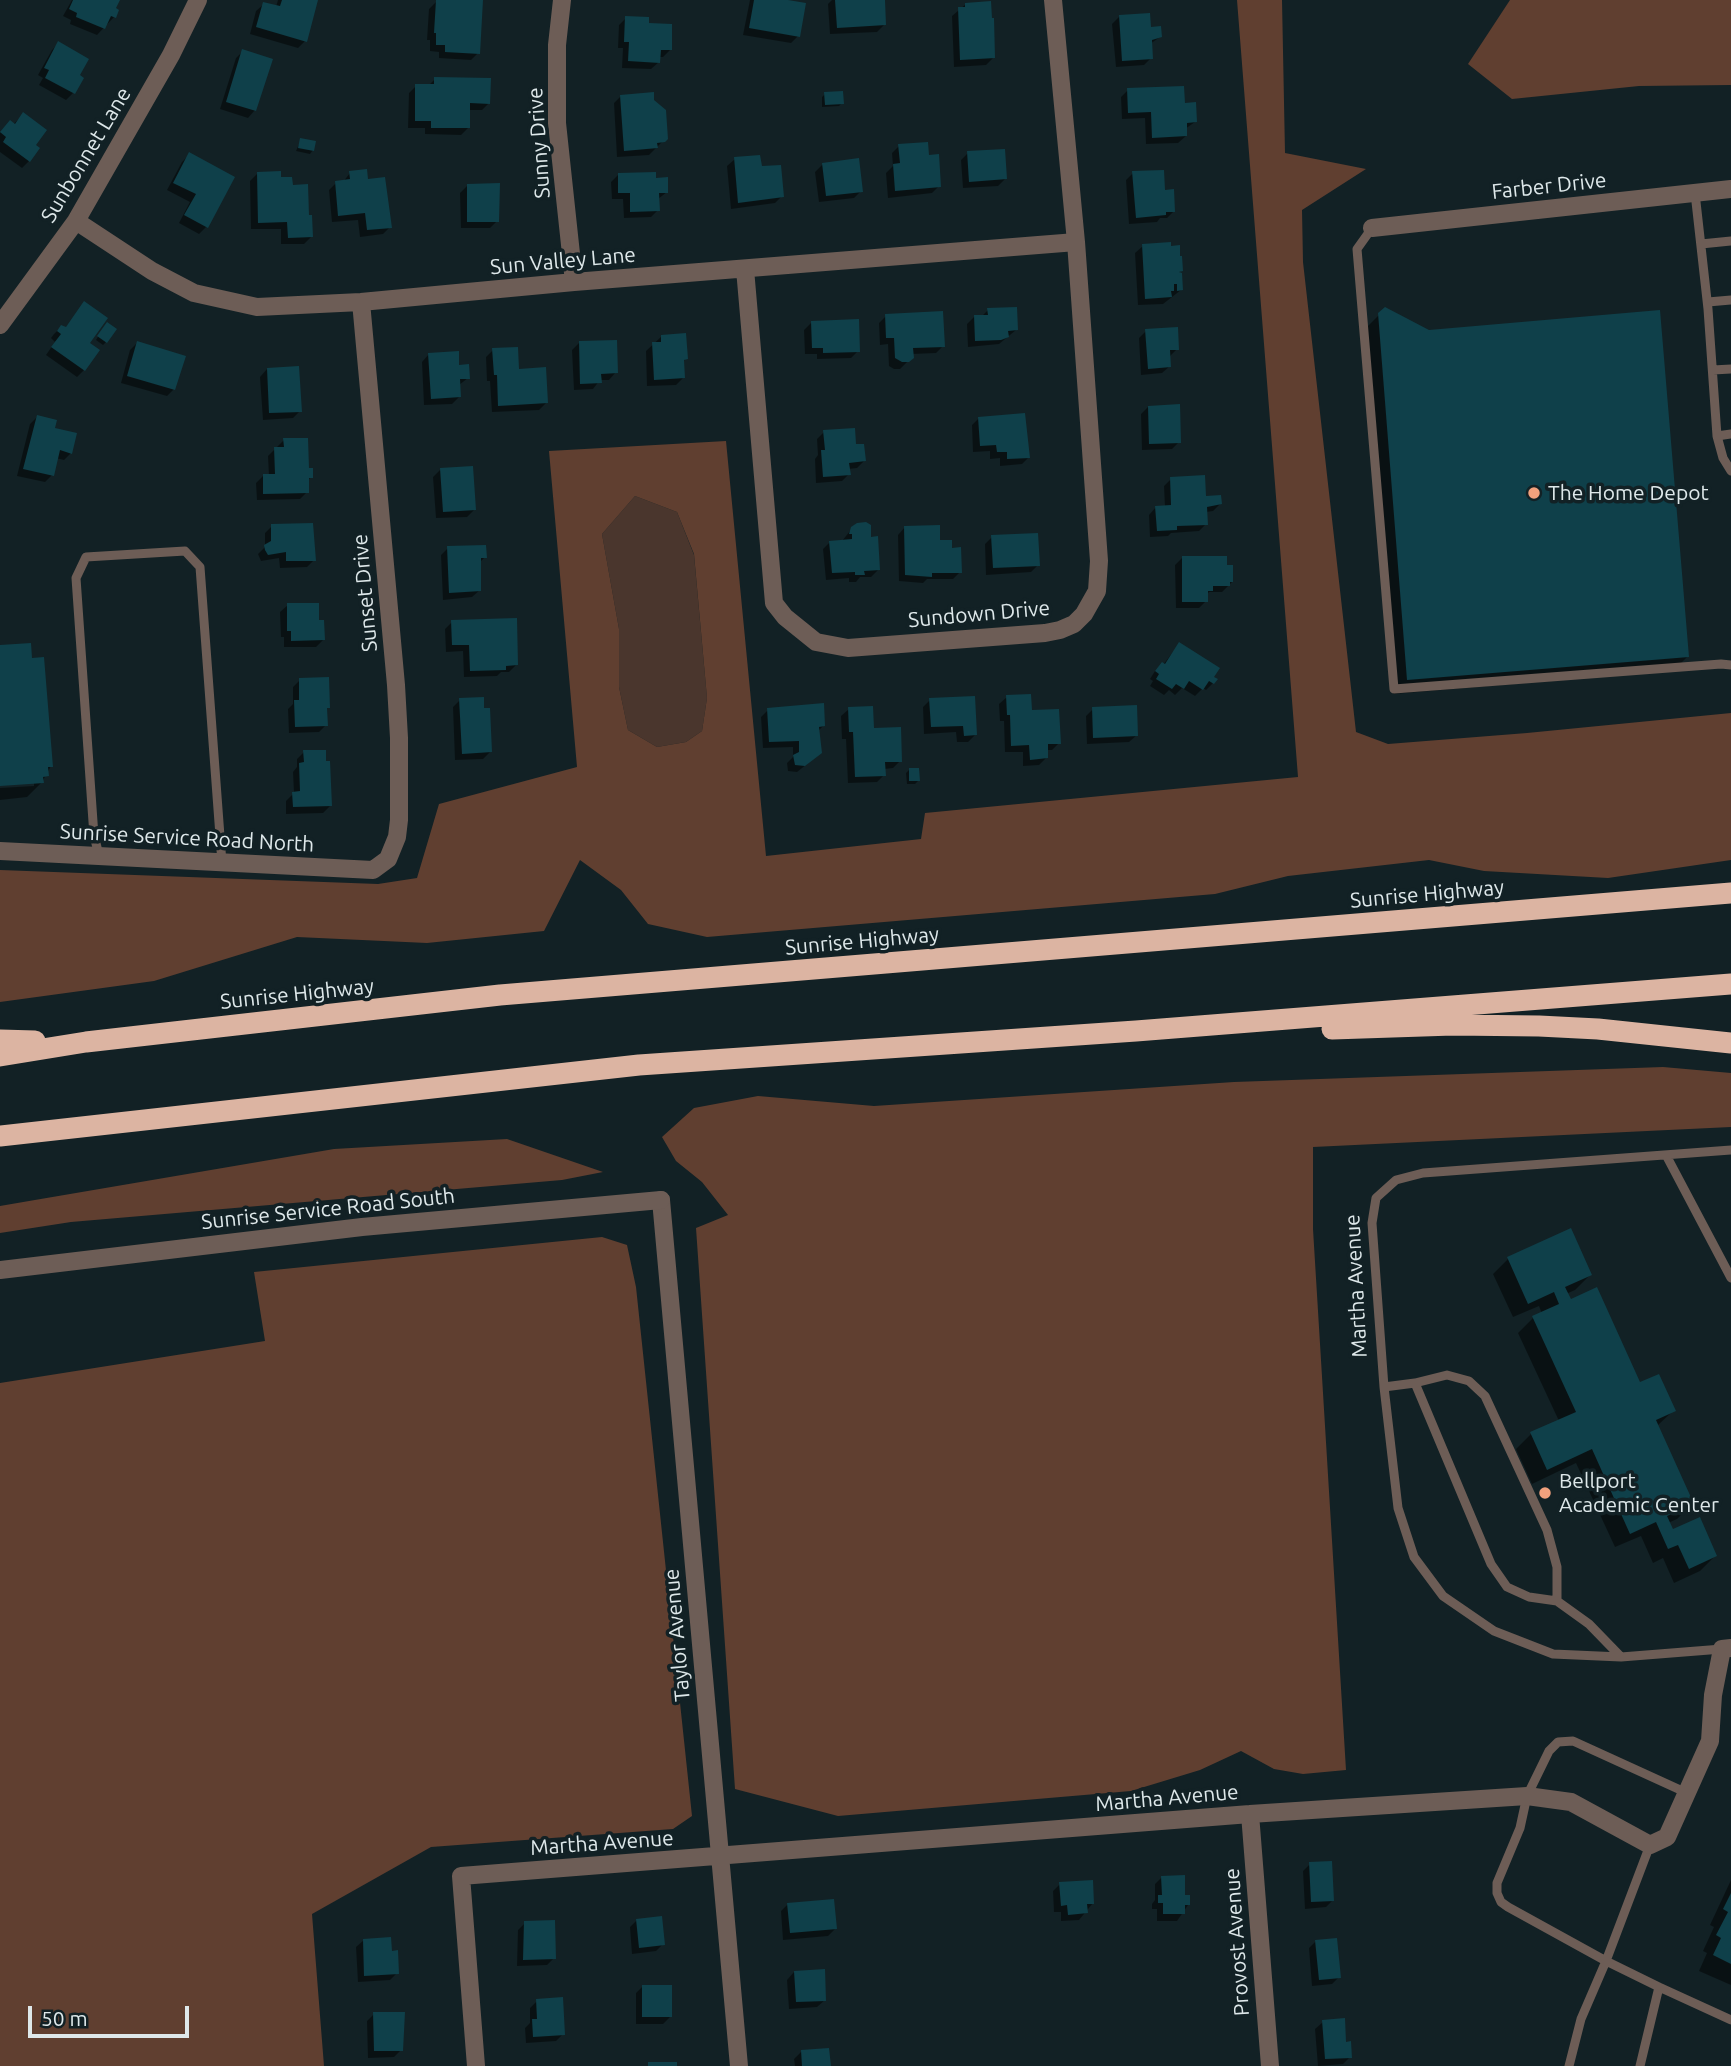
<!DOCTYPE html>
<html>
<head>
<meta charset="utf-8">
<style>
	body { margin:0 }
	#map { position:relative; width:1731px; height:2066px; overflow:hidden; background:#122125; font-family:Ubuntu,sans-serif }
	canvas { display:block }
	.scale { position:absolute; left:28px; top:2006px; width:161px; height:32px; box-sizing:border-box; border:4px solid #dee8ea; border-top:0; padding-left:9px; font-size:21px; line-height:24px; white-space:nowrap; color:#dee8ea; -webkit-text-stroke:5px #122125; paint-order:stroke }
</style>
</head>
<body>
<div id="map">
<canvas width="1731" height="2066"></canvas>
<div class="scale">50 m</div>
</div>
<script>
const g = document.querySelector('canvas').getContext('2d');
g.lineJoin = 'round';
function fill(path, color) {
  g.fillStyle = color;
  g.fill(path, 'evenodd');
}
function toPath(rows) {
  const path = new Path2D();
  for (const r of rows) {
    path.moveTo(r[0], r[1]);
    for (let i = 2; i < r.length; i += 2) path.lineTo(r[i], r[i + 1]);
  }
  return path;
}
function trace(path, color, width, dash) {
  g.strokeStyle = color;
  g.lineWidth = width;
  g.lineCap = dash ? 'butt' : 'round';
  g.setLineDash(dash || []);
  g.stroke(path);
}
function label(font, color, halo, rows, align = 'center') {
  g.font = font + ' Ubuntu,sans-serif';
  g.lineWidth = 7;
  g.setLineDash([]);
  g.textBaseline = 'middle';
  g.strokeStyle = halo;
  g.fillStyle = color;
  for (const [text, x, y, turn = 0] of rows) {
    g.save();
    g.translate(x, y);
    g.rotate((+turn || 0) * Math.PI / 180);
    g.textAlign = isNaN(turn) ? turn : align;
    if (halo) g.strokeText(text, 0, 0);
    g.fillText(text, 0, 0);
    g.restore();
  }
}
fill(toPath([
	[635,496,677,512,694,555,707,698,702,731,686,742,657,747,628,730,619,687,619,629,602,534]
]), '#4a362d');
fill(toPath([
	[1237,0,1282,0,1285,153,1366,169,1302,210,1303,262,1356,732,1388,744,1527,733,1731,713,1731,860,1608,878,1484,871,1429,860,1288,876,1215,894,707,937,648,924,621,890,580,860,544,931,427,943,297,937,154,981,0,1002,0,870,378,884,417,878,439,804,577,767,549,451,726,441,766,856,921,839,925,813,1298,777],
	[635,496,677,512,694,554,707,698,702,731,686,742,657,747,628,730,619,687,619,629,602,534],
	[1510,0,1731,0,1731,85,1639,86,1512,99,1468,64],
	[1663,1067,1731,1073,1731,1127,1313,1147,1313,1229,1346,1770,1303,1774,1274,1769,1241,1751,1200,1770,1131,1791,838,1816,735,1789,696,1228,728,1215,702,1182,676,1161,662,1137,694,1108,758,1096,874,1106,1234,1082],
	[507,1139,603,1172,562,1180,71,1222,0,1233,0,1206,29,1201,334,1149],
	[602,1237,627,1245,636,1287,692,1816,673,1829,431,1847,312,1914,324,2066,0,2066,0,1383,265,1341,254,1272]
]), '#603f30');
fill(toPath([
	[72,0,118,0,114,9,114,17,97,35,70,24,71,20,63,16],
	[278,0,316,0,305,41,298,48,250,34,256,11,264,4,276,7],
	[438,0,482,0,478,53,471,60,439,58,439,52,430,51,430,40,427,40,429,9],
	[750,0,779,0,798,36,791,43,743,35],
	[832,0,883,0,885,24,877,32,830,34,828,4],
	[966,4,993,58,986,65,954,67,952,16],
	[1120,16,1149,29,1160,37,1150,44,1151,58,1144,65,1116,67,1112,24],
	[626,18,647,25,670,50,663,57,659,57,659,62,651,69,622,68,623,48,618,48,619,25],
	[59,43,77,76,73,93,66,100,39,85,43,78,38,75,52,50],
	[243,51,255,110,248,118,220,109,236,58],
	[435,79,489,103,482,110,468,110,468,128,461,135,425,134,425,128,408,128,409,93,416,86,428,86],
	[1128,90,1183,105,1195,122,1185,129,1186,136,1178,143,1146,144,1145,118,1122,119,1121,97],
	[825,94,842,103,839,106,822,107,822,97],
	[621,96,653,101,666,138,649,155,617,157,614,103],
	[23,114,33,145,29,161,22,168,0,152,0,133,3,129,13,125],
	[301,140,313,150,310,154,296,151],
	[899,146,927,157,939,186,932,193,888,198,886,173,893,166,892,153],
	[968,153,1005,179,998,186,963,188,961,160],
	[189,155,206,227,199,234,179,223,190,202,167,190,182,162],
	[735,159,761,168,782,196,775,203,731,209,727,166],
	[822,165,861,191,854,198,819,202,815,172],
	[258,173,280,179,291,187,307,217,311,237,304,244,281,244,281,229,251,229,250,181],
	[350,173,367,181,390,227,383,234,360,237,358,220,332,222,329,190,336,183,343,182],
	[1133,173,1163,192,1174,211,1167,218,1160,218,1157,222,1129,224,1126,180],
	[618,175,655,179,667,192,658,199,658,210,651,217,624,218,623,199,612,199,611,182],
	[467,186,497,221,490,228,461,228,460,193],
	[1143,246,1181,271,1177,275,1181,290,1163,304,1138,305,1135,253],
	[84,304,88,344,84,370,77,377,46,355,55,342,51,338,54,334,61,327,65,329],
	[1385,309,1688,656,1673,671,1393,694,1364,330],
	[988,310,1016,330,999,344,968,347,967,324,974,317,981,317],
	[886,316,943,346,936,353,912,354,912,357,900,369,894,369,889,366,888,344,880,345,879,323],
	[811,323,858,351,851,358,817,359,817,354,805,354,804,330],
	[104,327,106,342,103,345,96,340],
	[1146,331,1177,349,1170,356,1170,366,1162,373,1141,375,1139,338],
	[662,336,686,358,683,362,683,378,676,385,647,386,646,351],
	[137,343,174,389,167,396,121,383,130,350],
	[579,343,616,372,609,380,600,380,593,389,574,390,572,350],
	[493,350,546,403,539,410,492,412,490,381,487,381,486,357],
	[429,354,468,378,459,385,459,397,452,404,424,405,422,362],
	[267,369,300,411,293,418,263,420,260,377],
	[1148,407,1179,442,1172,449,1142,450,1141,414],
	[37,417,53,429,71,453,64,460,56,458,52,475,45,482,17,476,30,424],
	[979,418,1029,457,1022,464,1000,466,1000,458,990,459,990,451,973,452,972,425],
	[824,432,854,446,864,461,857,468,848,469,849,474,842,481,816,483,815,459,818,455,817,439],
	[284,440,311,477,307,481,307,492,300,499,257,500,256,483,263,476,269,476,268,456],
	[440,470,474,510,467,517,436,518,433,477],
	[1171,479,1204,498,1220,504,1213,511,1206,512,1206,524,1199,531,1171,533,1168,536,1150,537,1149,515,1156,507,1165,507,1164,486],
	[272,526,314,560,307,567,280,568,279,558,261,561,258,554,265,547,265,533],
	[905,527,939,541,951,550,960,572,953,579,927,579,923,583,899,581,898,535],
	[850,531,869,539,878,570,871,577,860,577,856,582,849,582,849,578,826,580,823,549,830,542,842,541],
	[992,537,1038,565,1031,572,986,575,985,544],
	[448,548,485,557,479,563,480,590,472,597,443,600,441,555],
	[1182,558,1225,566,1232,582,1222,592,1209,592,1206,596,1206,601,1199,608,1176,608,1175,565],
	[288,605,317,622,323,640,316,647,284,647,284,637,281,637,280,612],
	[452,622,516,665,509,672,501,672,497,676,464,677,463,651,446,652,445,629],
	[1179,644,1213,683,1206,690,1203,688,1195,696,1182,688,1175,695,1169,690,1164,695,1150,686,1153,681,1150,679,1155,671,1163,665],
	[0,647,51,766,42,782,27,797,0,800,0,788,34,786,34,782,0,785],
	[300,680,328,707,326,710,326,725,319,732,289,733,288,709,293,704,293,687],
	[1007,697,1030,712,1059,743,1052,750,1046,750,1046,758,1039,765,1023,766,1023,752,1005,752,1004,721,1000,721,999,704],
	[460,700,490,752,483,759,455,760,453,707],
	[930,700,975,735,968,742,957,742,956,732,924,734,923,707],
	[849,709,900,761,893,768,884,769,884,775,877,782,848,783,846,739,842,739,841,716],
	[1093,709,1137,735,1129,742,1087,744,1086,716],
	[768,710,823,726,817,732,812,760,797,772,788,771,787,763,793,757,793,747,763,748,761,717],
	[304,752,330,806,323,813,286,814,286,801,294,793,293,772,297,767,297,759],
	[909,770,918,781,915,784,907,784,906,773],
	[1508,1259,1590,1275,1575,1290,1566,1294,1639,1385,1674,1410,1657,1426,1692,1504,1677,1519,1668,1523,1672,1531,1715,1556,1700,1571,1674,1583,1663,1558,1653,1563,1641,1536,1615,1547,1576,1463,1532,1484,1516,1449,1531,1434,1559,1421,1518,1333,1533,1318,1542,1314,1539,1306,1513,1317,1493,1274],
	[1310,1864,1333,1900,1326,1907,1305,1909,1303,1871],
	[1162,1877,1188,1905,1177,1921,1157,1921,1157,1909,1152,1909,1152,1904,1155,1900,1155,1884],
	[1731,1880,1731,1985,1699,1971,1707,1953,1703,1951,1714,1927,1710,1925],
	[1060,1884,1093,1903,1079,1920,1061,1921,1061,1912,1054,1912,1053,1891],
	[788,1904,835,1929,828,1936,783,1940,781,1911],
	[637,1920,663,1944,656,1951,632,1954,630,1927],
	[525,1923,554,1958,547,1965,517,1966,518,1930],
	[364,1940,390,1953,397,1973,390,1980,358,1982,356,1947],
	[1316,1941,1339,1977,1332,1984,1312,1986,1309,1948],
	[794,1972,825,2000,817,2007,789,2009,787,1980],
	[643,1986,670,2017,663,2024,636,2024,636,1993],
	[537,2001,563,2034,556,2041,526,2043,525,2028,530,2023,530,2008],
	[374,2014,401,2050,394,2057,368,2058,367,2021],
	[1323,2022,1345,2044,1350,2057,1343,2064,1318,2066,1315,2029],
	[801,2052,829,2066,795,2066,794,2059]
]), '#0007');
fill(toPath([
	[73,0,120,0,116,8,119,10,116,18,111,16,105,29,76,17,77,13,69,9],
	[282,0,318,0,307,42,256,27,263,2,280,6],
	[436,0,483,0,480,54,445,52,445,45,436,45,436,33,434,33],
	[754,0,788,0,806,3,800,37,749,28],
	[835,0,885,0,886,25,837,28],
	[991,1,992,18,994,18,995,58,960,60,958,7,965,7,965,3],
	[1150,13,1151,27,1161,26,1162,37,1152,40,1153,59,1122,61,1119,15],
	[625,16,649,17,649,23,672,24,672,50,661,50,660,63,628,61,629,42,624,42],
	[58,41,89,59,80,75,84,78,75,94,45,78,49,70,44,68],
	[242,49,273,59,256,111,226,102],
	[434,77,491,78,490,104,470,103,470,128,431,128,431,121,415,121,415,84,434,84],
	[1184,86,1185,103,1196,102,1197,122,1187,123,1187,136,1152,138,1151,112,1128,113,1127,88],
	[843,91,844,104,825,105,824,92],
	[654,92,654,100,666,110,668,139,665,142,657,143,658,148,624,151,620,95],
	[23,112,47,130,36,145,40,148,30,162,3,142,6,137,0,132,10,120,15,124],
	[300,138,316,141,314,151,298,148],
	[928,142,929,155,939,154,941,187,895,191,893,164,900,163,898,144],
	[1005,149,1007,179,969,182,967,151],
	[189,152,235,177,208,228,184,215,196,194,173,183],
	[760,155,762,166,781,165,784,197,738,203,734,157],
	[859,158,863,192,826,196,822,163],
	[367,169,368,179,385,177,392,228,367,230,365,213,338,216,335,181,350,179,349,171],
	[1164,170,1165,190,1174,189,1175,212,1166,212,1166,215,1136,218,1132,171],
	[281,171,281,177,292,177,293,185,308,184,309,215,312,215,313,237,288,238,287,222,258,223,257,172],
	[656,172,656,178,668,177,668,193,659,193,660,211,630,212,630,193,618,193,618,173],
	[500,183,499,222,467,222,467,184],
	[1171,242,1171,246,1180,245,1180,256,1182,256,1183,271,1179,272,1182,273,1183,290,1177,291,1177,284,1174,284,1174,291,1171,291,1172,297,1145,299,1142,244],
	[84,301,108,318,90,343,100,350,85,371,51,347,61,334,57,331,61,325,66,327],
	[1017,307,1018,330,1008,331,1009,337,1001,340,975,341,974,315,988,315,987,308],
	[1385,307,1429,330,1660,310,1689,657,1407,680,1378,313],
	[943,311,945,347,913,348,914,358,909,362,902,362,895,358,894,338,886,338,885,314],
	[859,319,860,352,823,353,823,348,812,348,811,321],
	[107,322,117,329,107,343,97,336],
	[1178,327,1179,350,1170,350,1171,367,1148,369,1145,329],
	[686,333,688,359,684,360,685,378,654,380,652,342,661,342,661,335],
	[617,340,618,373,601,374,602,383,580,384,579,341],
	[137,341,186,356,175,390,127,376],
	[518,347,519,369,546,367,548,403,498,406,497,375,494,375,492,348],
	[459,351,459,365,469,364,470,379,460,379,461,397,431,399,428,353],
	[299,366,302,412,269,413,267,368],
	[1180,404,1181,443,1149,444,1148,406],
	[1025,413,1030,458,1007,459,1007,452,997,452,996,445,980,446,978,417],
	[37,415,57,420,55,428,77,433,72,454,60,450,54,476,23,469],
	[855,428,856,444,864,444,866,461,849,463,851,475,823,477,821,450,825,450,823,430],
	[283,438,308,438,309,468,313,468,313,478,309,478,309,493,263,494,263,474,275,474,274,447,284,447],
	[473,466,476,510,443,512,440,468],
	[1205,475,1206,496,1221,495,1222,504,1207,507,1208,525,1177,526,1177,530,1157,531,1155,506,1171,505,1170,477],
	[866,522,871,525,871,537,878,536,880,570,864,571,865,575,855,575,855,572,832,573,829,541,852,539,852,534,849,534,851,527,857,523],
	[313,523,316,561,286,561,286,552,268,555,265,550,264,545,271,541,271,524],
	[940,525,940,540,952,540,952,548,961,547,962,573,932,573,932,577,905,575,904,526],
	[1038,533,1040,566,993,568,991,535],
	[486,545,487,558,481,558,481,591,449,593,447,546],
	[1182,556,1227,556,1227,565,1233,565,1233,582,1230,582,1230,586,1213,586,1213,591,1208,591,1208,602,1182,602],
	[287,603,319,603,319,620,324,620,325,640,291,641,291,631,287,631],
	[517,618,518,665,506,666,506,670,470,671,469,645,452,645,451,620],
	[1179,642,1220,668,1214,677,1218,679,1214,684,1209,681,1203,690,1189,681,1184,689,1176,684,1172,689,1156,679,1159,674,1155,671,1162,662,1165,664],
	[31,643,32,658,44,657,53,767,48,767,49,776,43,777,44,783,0,786,0,645],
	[329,677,330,708,327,708,328,726,295,727,294,700,299,700,299,678],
	[1031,694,1032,710,1059,709,1061,744,1048,744,1048,758,1030,760,1029,745,1011,746,1010,715,1007,715,1006,695],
	[975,696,977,735,964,736,963,726,931,727,929,698],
	[484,697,484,708,490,708,492,752,462,754,459,698],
	[824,703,825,726,819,727,822,753,805,766,795,765,793,755,799,752,799,741,769,742,767,708],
	[1137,705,1138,736,1093,738,1092,707],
	[873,706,874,728,901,727,902,762,885,762,886,776,855,777,853,732,849,732,848,707],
	[303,750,326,750,326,761,330,761,332,806,293,807,292,792,300,791,299,763,304,762],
	[909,768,919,768,920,781,909,781],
	[1571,1228,1592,1275,1565,1287,1571,1299,1597,1287,1640,1382,1659,1374,1676,1411,1656,1420,1694,1504,1667,1516,1673,1529,1700,1517,1717,1556,1689,1569,1678,1545,1668,1549,1656,1522,1630,1534,1592,1449,1547,1470,1530,1432,1576,1412,1532,1316,1559,1304,1554,1292,1528,1304,1507,1257],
	[1332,1861,1334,1901,1311,1902,1309,1862],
	[1185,1875,1185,1895,1190,1895,1190,1905,1185,1905,1185,1914,1163,1914,1163,1903,1158,1903,1158,1895,1162,1895,1161,1876],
	[1093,1880,1094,1904,1087,1904,1088,1913,1068,1915,1067,1905,1061,1906,1059,1882],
	[1731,1893,1731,1964,1713,1955,1721,1938,1716,1935,1728,1912,1723,1909],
	[834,1899,837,1929,790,1933,787,1903],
	[662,1916,665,1945,639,1948,636,1919],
	[555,1920,556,1959,523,1960,524,1921],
	[391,1937,392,1951,398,1950,399,1974,364,1976,363,1939],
	[1337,1938,1341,1978,1319,1980,1315,1940],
	[825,1969,826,2001,796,2002,794,1971],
	[642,1985,672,1985,672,2017,642,2017],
	[563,1997,565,2035,533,2037,532,2019,537,2019,536,1999],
	[373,2012,405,2012,403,2051,374,2051],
	[1345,2018,1346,2042,1351,2041,1352,2058,1325,2059,1322,2020],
	[829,2048,831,2066,802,2066,801,2050],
	[648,2062,677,2062,677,2066,648,2066]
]), '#0f404a');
trace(toPath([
	[1695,193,1708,309,1717,436,1723,458,1731,471],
	[1372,228,1357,249,1394,689,1721,664,1731,665],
	[1701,244,1731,241],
	[1708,302,1731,300],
	[1713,370,1731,369],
	[1717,436,1731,434],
	[99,855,94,836,76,578,86,557,185,551,200,567,222,863],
	[1666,1155,1731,1278],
	[1415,1383,1491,1564,1507,1587,1529,1597,1557,1601],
	[1384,1387,1415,1383,1447,1375,1469,1381,1485,1396,1547,1530,1557,1567,1557,1601,1589,1624,1621,1657],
	[1722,1649,1621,1657,1553,1654,1494,1631,1443,1596,1414,1557,1398,1508,1384,1387,1372,1223,1376,1198,1396,1180,1423,1173,1731,1150],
	[1650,1845,1606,1961,1508,1907,1501,1902,1497,1893,1497,1883,1520,1828,1527,1796,1549,1751,1558,1742,1573,1741,1687,1793],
	[1659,1987,1731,2020],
	[1569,2066,1581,2019,1606,1961,1659,1987,1640,2066]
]), '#6d5d56', 9);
trace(toPath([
	[562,0,557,45,557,123,574,282],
	[76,221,152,271,194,293,257,307,361,302,574,282,1076,242],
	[1372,228,1731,189],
	[745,269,774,603,785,617,816,642,848,648,1045,633,1060,630,1074,624,1084,614,1097,591,1099,561,1076,242,1053,0],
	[0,325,76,221,171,55,198,0],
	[0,851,373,870,388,859,397,837,399,820,399,738,396,685,361,302],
	[661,1200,739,2066],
	[1250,1814,1270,2066],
	[476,2066,461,1876,1250,1814,1527,1796,1571,1802,1650,1845,1667,1837,1710,1741,1713,1695,1722,1649,1731,1648]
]), '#6d5d56', 18);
trace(toPath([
	[0,1270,362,1227,661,1200]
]), '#6d5d56', 18);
trace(toPath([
	[1332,1029,1453,1025,1539,1026,1598,1029,1731,1043],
	[0,1040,35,1041],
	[0,1056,86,1042,500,995,1731,893],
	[0,1136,639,1065,1136,1031,1731,984]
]), '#dcb4a2', 21);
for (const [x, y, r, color] of [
	[1534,493,7,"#f1a17d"],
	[1545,1493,7,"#f1a17d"]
]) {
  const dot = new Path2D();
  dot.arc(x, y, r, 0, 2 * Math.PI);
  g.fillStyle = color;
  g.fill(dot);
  trace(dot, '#122125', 2.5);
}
label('21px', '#dee8ea', '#122125', [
	["Sunny Drive",539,143,-94],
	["Sunbonnet Lane",86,155,-59],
	["Farber Drive",1549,186,-6],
	["Sun Valley Lane",563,261,-5],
	["Sunset Drive",365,593,-95],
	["Sundown Drive",979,614,-5],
	["Sunrise Service Road North",187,838,3],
	["Sunrise Highway",1427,894,-5],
	["Sunrise Highway",862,941,-5],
	["Sunrise Highway",297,994,-6],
	["Sunrise Service Road South",328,1209,-6],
	["Martha Avenue",1356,1286,-93],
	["Taylor Avenue",677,1635,-95],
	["Martha Avenue",1167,1798,-5],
	["Martha Avenue",602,1843,-4],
	["Provost Avenue",1237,1942,-94]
]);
label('21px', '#dee8ea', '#122125', [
	["The Home Depot",1548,493],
	["Bellport",1559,1481],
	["Academic Center",1559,1505]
], 'left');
</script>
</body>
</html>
